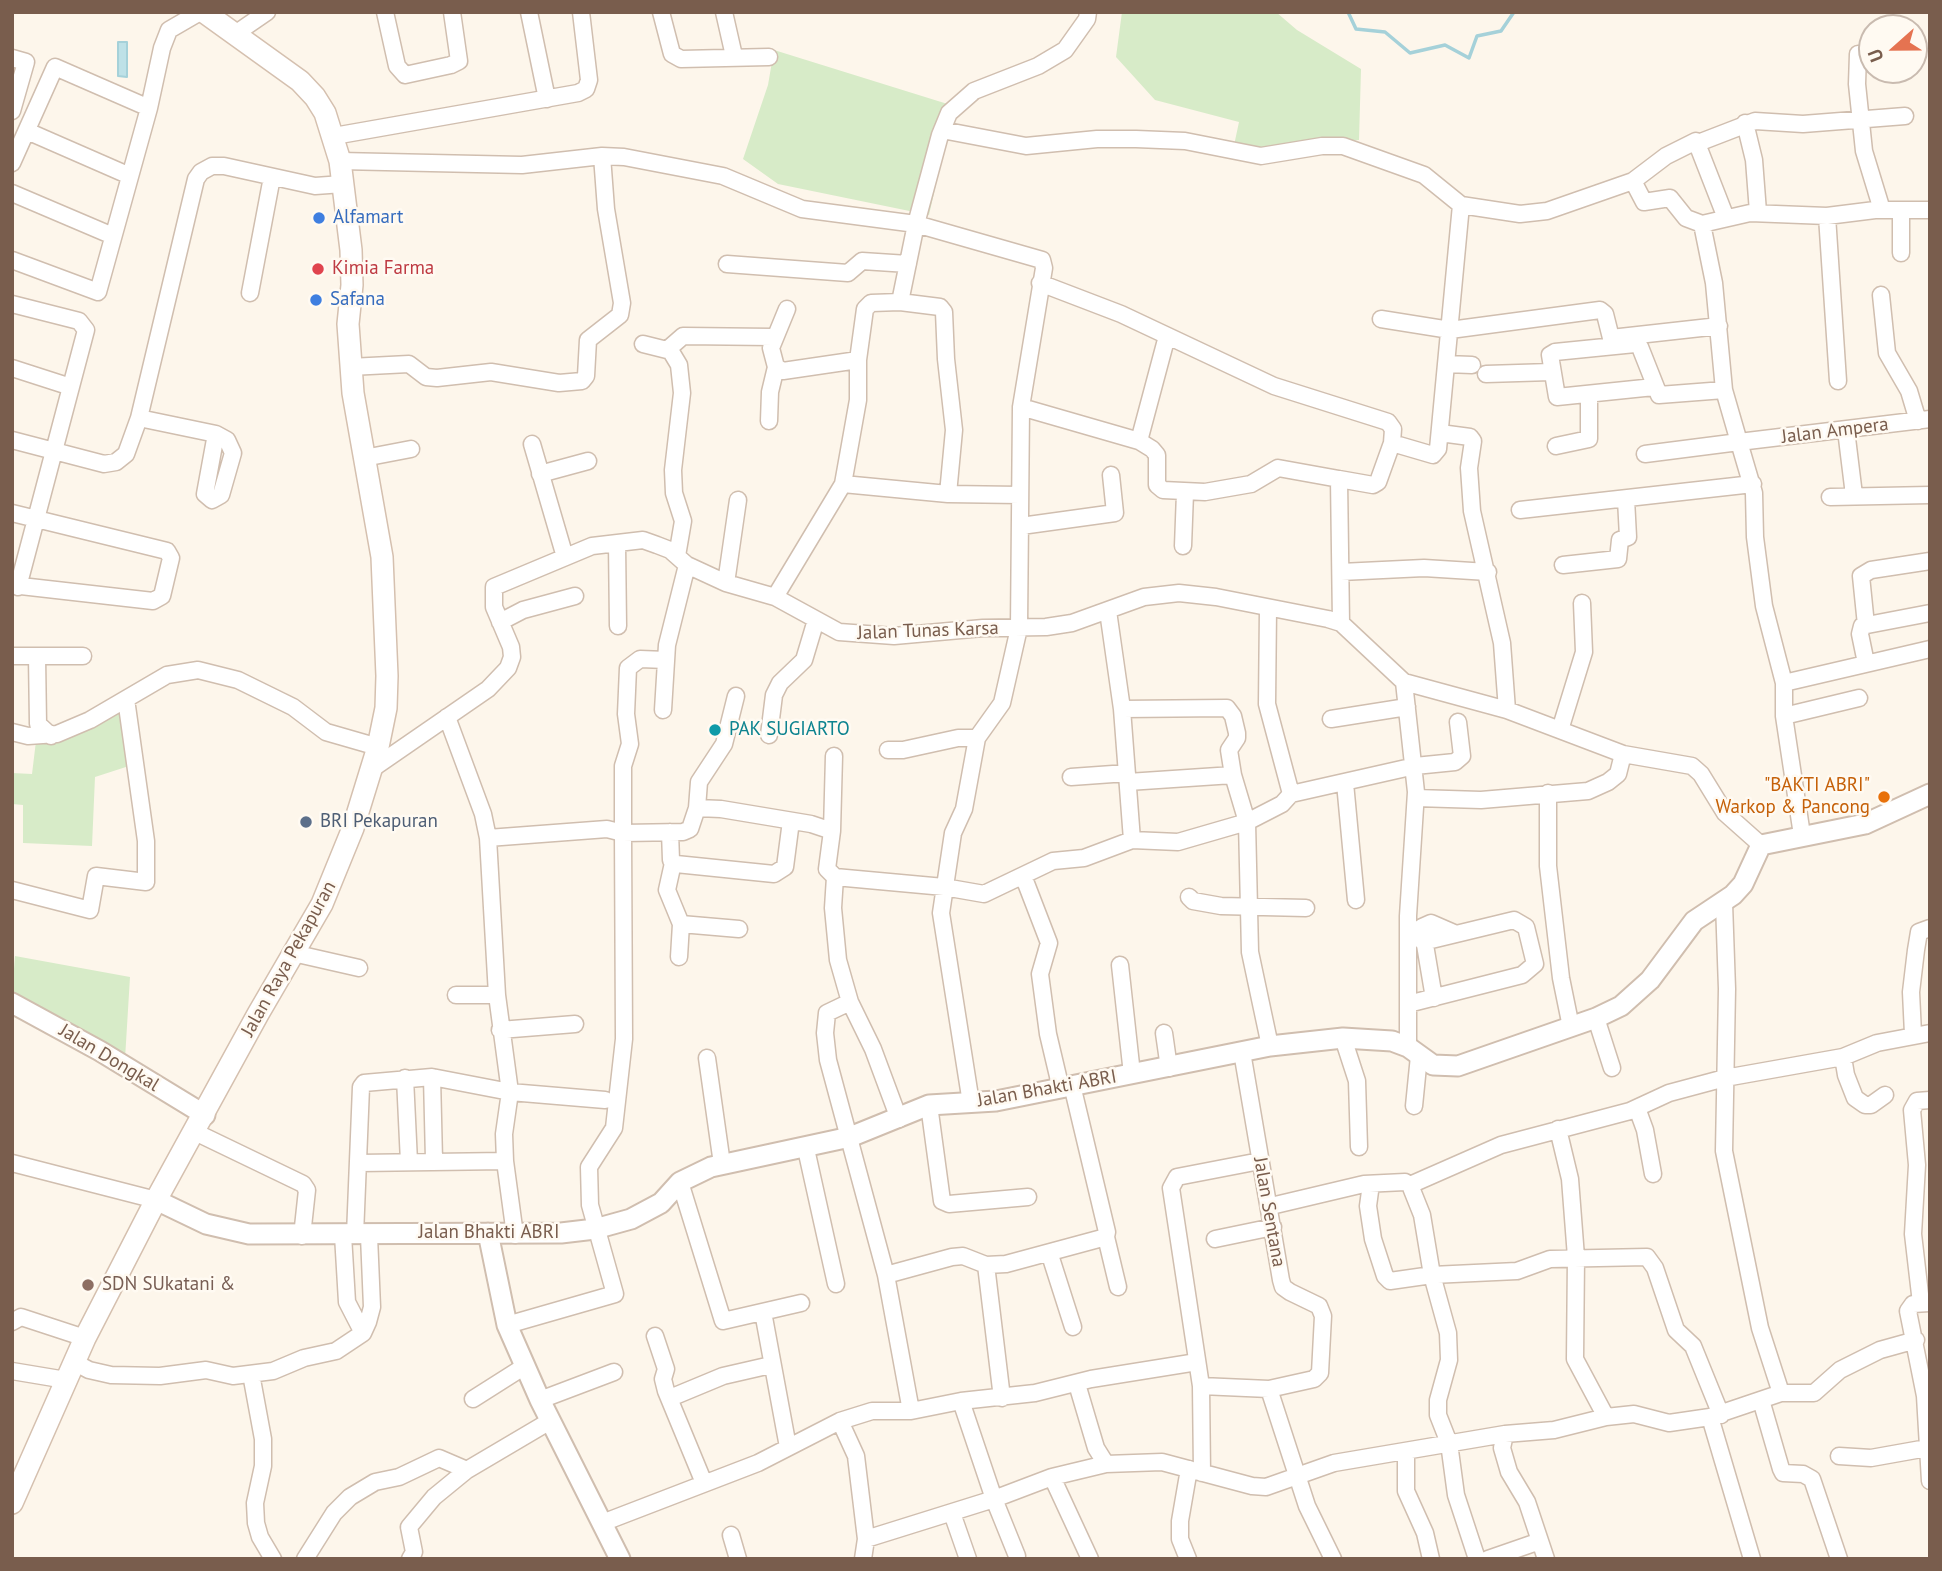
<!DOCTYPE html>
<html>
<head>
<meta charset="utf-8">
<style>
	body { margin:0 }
	#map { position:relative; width:1942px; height:1571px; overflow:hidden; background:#fdf6eb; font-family:"PT Sans",sans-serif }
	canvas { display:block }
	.frame { position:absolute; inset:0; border:14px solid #795d4d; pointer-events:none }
	.north { position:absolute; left:1858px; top:14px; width:70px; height:70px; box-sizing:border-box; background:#fffaf2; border:2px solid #c9bbb0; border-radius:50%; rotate:249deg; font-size:19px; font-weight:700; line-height:28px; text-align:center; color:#795d4d }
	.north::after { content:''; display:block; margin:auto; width:24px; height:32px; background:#e57351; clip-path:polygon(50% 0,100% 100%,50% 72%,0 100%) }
</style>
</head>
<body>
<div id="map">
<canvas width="1942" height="1571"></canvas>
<div class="frame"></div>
<div class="north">U</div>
</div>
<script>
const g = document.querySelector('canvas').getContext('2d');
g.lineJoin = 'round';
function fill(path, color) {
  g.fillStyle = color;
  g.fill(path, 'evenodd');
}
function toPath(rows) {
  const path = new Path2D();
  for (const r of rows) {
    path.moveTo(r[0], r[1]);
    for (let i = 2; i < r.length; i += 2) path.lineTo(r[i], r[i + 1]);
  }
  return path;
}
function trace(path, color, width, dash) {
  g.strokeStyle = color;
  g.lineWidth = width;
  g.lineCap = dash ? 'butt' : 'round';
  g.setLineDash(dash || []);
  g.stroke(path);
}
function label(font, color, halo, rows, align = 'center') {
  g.font = font + ' "PT Sans",sans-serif';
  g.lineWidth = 5;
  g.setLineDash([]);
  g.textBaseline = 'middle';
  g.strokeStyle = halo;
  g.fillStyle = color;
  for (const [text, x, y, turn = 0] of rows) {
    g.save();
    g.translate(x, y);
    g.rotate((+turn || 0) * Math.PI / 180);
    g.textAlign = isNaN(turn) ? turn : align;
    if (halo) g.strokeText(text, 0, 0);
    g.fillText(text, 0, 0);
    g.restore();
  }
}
fill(toPath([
	[1122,12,1276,12,1297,30,1361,69,1359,140,1303,145,1275,153,1233,150,1239,122,1155,100,1116,57],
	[774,50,954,106,929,215,778,184,743,159,768,85],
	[121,710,129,766,95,777,92,846,23,843,23,805,12,804,12,773,32,774,36,741],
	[15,956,130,977,125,1059,12,994]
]), '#d7ebc8');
const water = toPath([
	[118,42,127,42,127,77,118,76,118,42]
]);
fill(water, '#bee1e7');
trace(water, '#a5d1d9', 2);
trace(toPath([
	[1348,12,1356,29,1385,32,1410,53,1445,45,1469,58,1477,36,1501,31,1514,12]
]), '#a5d1d9', 3.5);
const minor = toPath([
	[385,12,397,66,405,75,451,65,459,61,452,12],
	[529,12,547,99],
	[661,12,672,54,681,59,769,57],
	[724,12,734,56],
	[235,34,267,12],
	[1858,54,1857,84,1864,151,1882,210],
	[12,58,26,62,12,111],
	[1745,123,1754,160,1758,212],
	[942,130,1026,146,1097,139,1136,139,1185,141,1261,156,1322,146,1343,146,1424,175,1461,205,1520,214,1547,211,1633,181,1666,156,1696,141,1726,218],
	[27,131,130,176],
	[334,136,578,93,586,89,589,80,581,12],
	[1698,143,1755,121,1803,124,1905,116],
	[340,161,522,165,602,156,624,157,723,176,802,209,916,224,1042,260,1044,268,1021,407,1019,628,1002,703,977,738,964,809,953,833,941,913,971,1103],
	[12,163,55,67,149,108],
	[1633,181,1644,202,1670,198,1686,218,1702,224],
	[12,193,113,236],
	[1827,216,1838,381],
	[1901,253,1901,210],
	[12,260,98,292,149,108,162,48,169,30,200,12],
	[727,264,848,273,862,261,908,264],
	[1040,283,1121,314,1274,386,1388,422,1393,429,1392,443],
	[250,293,272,177],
	[1881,295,1887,353,1909,391,1918,421],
	[900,302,940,307,944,312,946,359,954,430,948,494],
	[12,304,79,321,86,330,18,587],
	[787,309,771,348,776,367,783,371,858,360],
	[1381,319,1450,330,1600,310,1605,314,1611,338,1719,326],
	[643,344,667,350,683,336,773,337],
	[670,350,679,365,682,393,673,470,674,493,683,521,677,556],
	[1446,364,1472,365],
	[350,367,409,364,426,377,437,378,491,372,559,383,582,381,586,376,588,340,620,315,622,303,606,209,602,156],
	[12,368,71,387],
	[1486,374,1551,372],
	[1654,387,1557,397,1550,355,1555,352,1635,344,1640,347,1659,395,1724,390],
	[1021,407,1139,441,1152,449,1157,455,1157,485,1163,490,1205,492,1251,484,1278,468,1339,479],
	[139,418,216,434,227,440,233,453,221,495,212,500,205,494,216,434],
	[769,421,770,392,776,367],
	[1846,430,1854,495],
	[1440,433,1470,437,1473,441,1469,468,1472,511,1502,643,1507,710],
	[12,440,104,464,116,462,126,454,139,418,196,179,201,172,212,166,224,166,315,186,343,184],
	[1139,441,1167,336],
	[532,444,565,557],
	[1556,446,1589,439,1589,395],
	[1645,454,1739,442,1724,390,1714,283,1702,224,1750,213,1827,216,1875,210,1930,210],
	[364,458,411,449],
	[540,474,588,461],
	[843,484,948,494,1020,495],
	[1830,497,1930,495],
	[1520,510,1753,484],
	[12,513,167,551,171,558,162,596,153,601,12,585],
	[1021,526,1115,513,1111,475],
	[617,543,618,626],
	[1183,546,1185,493],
	[1563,565,1618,559,1620,540,1628,537,1626,499],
	[1341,572,1424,568,1488,572],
	[726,583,738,500],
	[775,597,843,484,858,400,858,360,865,309,871,303,900,302,916,224,940,135,949,113,974,91,1038,66,1065,50,1087,19,1088,12],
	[1268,609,1267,704,1291,794],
	[1108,611,1122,709,1132,840],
	[500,622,523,610,575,596],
	[1341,623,1339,479,1373,485,1378,482,1392,443,1433,455,1438,449,1461,205],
	[1866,625,1861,576,1871,570,1930,561],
	[12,656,37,656],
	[1866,663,1860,634,1862,626,1930,613],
	[1404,682,1507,710,1623,754,1692,766,1701,774,1725,813,1761,845],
	[1784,683,1930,649],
	[1122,709,1227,708,1233,716,1237,733,1237,738,1229,750,1233,775],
	[663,710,667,645,687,565],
	[1784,716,1859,698],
	[447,717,483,814,488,838,497,995,510,1092,504,1134,505,1161,515,1235],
	[1331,719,1407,707],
	[1560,730,1584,652,1582,603],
	[12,732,28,736,57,734,90,720,167,675,198,670,238,680,293,707,326,732,378,747],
	[769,735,774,695,780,683,804,660,816,620],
	[51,736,38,724,37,656,83,656],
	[888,750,903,750,958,738,977,738],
	[372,769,488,689,508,668,512,657,511,647,494,607,494,587,592,546,643,540,657,545,670,550,687,565,726,583,775,597,839,632,894,636,983,628,1046,627,1072,623,1144,597,1179,593,1216,597,1328,619,1341,623,1404,682,1416,792,1408,916,1408,1047],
	[1071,777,1127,773],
	[1128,782,1233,775,1247,822,1250,952,1270,1046],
	[1345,783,1356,900],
	[1548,793,1548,866,1561,978,1571,1027],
	[1416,798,1481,800,1588,791,1608,782,1618,774,1623,754],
	[697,808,699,782,724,744,736,696],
	[832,831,834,756],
	[670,832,671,860,676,864,774,874,785,867,791,821],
	[1802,835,1784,716,1784,683,1764,606,1755,537,1754,493,1739,442,1930,419],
	[488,838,607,829,623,833,623,766,630,744,626,714,628,668,640,659,666,660],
	[673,863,667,890,681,924,679,957],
	[835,877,944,887,984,894,1053,861,1084,858,1132,840,1178,842,1247,822,1282,804,1291,794,1415,766,1455,762,1462,756,1458,722],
	[1024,878,1049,943,1040,974,1048,1034,1061,1089],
	[12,890,90,910,96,876,146,882,146,841,126,699],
	[1189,897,1193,901,1221,906,1306,908],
	[1724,903,1727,989,1724,1151,1760,1328,1781,1393],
	[681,924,739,929],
	[293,953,359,968],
	[1120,965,1132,1074],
	[456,995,497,995],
	[1434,998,1422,927,1431,923,1454,933],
	[850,1002,827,1013,825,1033,828,1060,886,1275,911,1411],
	[1408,1004,1522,975,1535,964,1526,927,1514,920,1423,942],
	[1596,1018,1612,1068],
	[500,1030,575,1024],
	[1164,1033,1169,1068],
	[1913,1034,1911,992,1916,950,1919,932,1930,928],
	[1343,1038,1357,1081,1359,1147],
	[1242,1052,1281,1280,1283,1287,1290,1292,1319,1306,1323,1316,1320,1373,1314,1379,1269,1389,1307,1506,1333,1559],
	[1843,1057,1846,1075,1855,1098,1865,1105,1871,1105,1885,1095],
	[707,1058,722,1164],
	[432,1077,434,1160],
	[405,1078,409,1162],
	[929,1105,942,1201,949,1204,1028,1197],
	[1414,1106,1419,1056],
	[1637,1108,1645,1130,1653,1174],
	[1558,1129,1570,1179,1576,1257,1575,1359,1606,1417],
	[195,1132,303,1184,307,1190,302,1236],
	[806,1149,836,1284],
	[12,1163,156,1200],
	[359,1163,505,1161],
	[680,1182,723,1321,801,1303],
	[1371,1184,1368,1206,1373,1239,1385,1276,1390,1281,1432,1275,1517,1271,1550,1259,1647,1257,1655,1268,1676,1330,1693,1346,1721,1415],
	[1410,1185,1422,1215,1432,1275,1448,1333,1449,1360,1438,1400,1438,1415,1449,1443,1456,1495,1477,1559],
	[1271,1206,1364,1184,1405,1182,1410,1185,1501,1145,1630,1111,1669,1093,1725,1078,1843,1057,1877,1043,1930,1033],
	[343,1235,347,1302,363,1333],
	[355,1235,361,1087,364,1083,432,1077,510,1092,605,1100],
	[1106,1237,1118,1287],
	[1215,1239,1273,1227],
	[1050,1255,1073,1327],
	[986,1265,1002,1398],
	[886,1275,952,1257,963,1256,986,1265,1006,1264,1106,1237,1107,1232,1072,1085],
	[1921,1303,1913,1234,1917,1165,1912,1110,1917,1101,1930,1100],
	[1929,1303,1913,1304,1908,1311,1925,1396,1930,1481],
	[763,1312,788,1447],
	[12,1322,21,1317,85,1338],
	[507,1325,615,1294,590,1205,589,1167,614,1128,624,1039,623,833,683,832,690,829,697,808,721,809,811,824,832,831,827,869,835,877,833,908,838,960,850,1002,873,1049,899,1119],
	[655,1336,666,1369,663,1379,666,1391,704,1483],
	[74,1362,89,1370,111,1375,160,1376,206,1370,233,1376,273,1371,304,1358,336,1351,363,1333,368,1322,372,1307,369,1236],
	[12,1371,66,1380],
	[251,1374,263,1439,263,1466,255,1503,256,1523,260,1537,273,1559],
	[1077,1384,1096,1448,1106,1464],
	[1201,1386,1269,1389],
	[670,1398,723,1376,771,1365],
	[473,1399,525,1366],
	[540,1400,614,1372],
	[1761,1400,1781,1469,1783,1473,1803,1474,1812,1479,1839,1559],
	[961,1401,994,1499,1017,1556],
	[1710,1417,1752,1559],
	[840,1421,856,1456,866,1539,863,1559],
	[1505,1434,1502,1448,1509,1472,1527,1502,1546,1559],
	[1406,1453,1406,1491,1425,1533,1431,1559],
	[1839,1456,1871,1458,1927,1448],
	[1202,1473,1201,1386,1171,1188,1177,1177,1260,1161],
	[1052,1477,1090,1559],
	[952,1513,968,1559],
	[602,1523,758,1463,840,1421,872,1411,911,1411,961,1401,1035,1393,1091,1379,1197,1362],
	[731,1535,738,1559],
	[866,1539,994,1499,1052,1477,1106,1464,1162,1462,1252,1486,1266,1487,1334,1463,1505,1434,1554,1430,1606,1417,1634,1414,1669,1423,1710,1417,1781,1393,1814,1393,1840,1370,1880,1350,1916,1340],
	[305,1559,334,1513,350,1497,375,1482,399,1477,439,1458,467,1470,550,1421],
	[410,1559,414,1552,409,1527,434,1497,467,1470],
	[1188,1559,1180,1539,1180,1521,1189,1469],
	[1488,1559,1540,1541]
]);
const tertiary = toPath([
	[12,1003,100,1051,205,1115],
	[156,1200,206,1224,249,1234,561,1233,595,1229,631,1219,661,1203,680,1182,711,1167,850,1137,929,1105,996,1101,1270,1046,1343,1038,1392,1041,1408,1047,1433,1065,1458,1066,1596,1018,1621,1006,1650,980,1694,921,1733,895,1743,884,1761,845,1865,824,1930,794],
	[488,1233,507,1325,540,1400,620,1559]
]);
const secondary = toPath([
	[12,1503,85,1338,156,1200,258,1014,322,904,353,828,378,747,386,708,387,676,382,557,353,393,348,324,352,285,351,250,340,161,325,113,315,97,300,81,204,12]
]);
trace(minor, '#d0beaf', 19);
trace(tertiary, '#d0beaf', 23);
trace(secondary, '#d5c0af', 24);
trace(minor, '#fff', 16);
trace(tertiary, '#fff', 19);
trace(secondary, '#fff', 21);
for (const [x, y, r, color] of [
	[319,218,7,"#3f7fe0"],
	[318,269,7,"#e0444e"],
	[316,300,7,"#3f7fe0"],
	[715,730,7,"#0f9aa8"],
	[1884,797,7,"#e8710a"],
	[306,822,7,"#5c6f8a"],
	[88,1285,7,"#8d6e63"]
]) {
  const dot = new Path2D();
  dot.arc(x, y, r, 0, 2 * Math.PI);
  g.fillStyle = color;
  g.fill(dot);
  trace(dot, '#fffaf2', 2.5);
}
label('19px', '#366cbe', '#fffaf2', [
	["Alfamart",333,218],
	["Safana",330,300]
], 'left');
label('19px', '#be3a42', '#fffaf2', [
	["Kimia Farma",332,269]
], 'left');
label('19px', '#795d4d', '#fffaf2', [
	["Jalan Ampera",1835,431,-7],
	["Jalan Tunas Karsa",928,631,-2],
	["Jalan Raya Pekapuran",289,959,-61],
	["Jalan Dongkal",109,1058,31],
	["Jalan Bhakti ABRI",1047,1089,-10],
	["Jalan Sentana",1269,1212,80],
	["Jalan Bhakti ABRI",489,1233]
]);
label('19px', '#0d838f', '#fffaf2', [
	["PAK SUGIARTO",729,730]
], 'left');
label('19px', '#c56008', '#fffaf2', [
	["\"BAKTI ABRI\"",1870,786],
	["Warkop & Pancong",1870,808]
], 'right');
label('19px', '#4e5e75', '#fffaf2', [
	["BRI Pekapuran",320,822]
], 'left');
label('19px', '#785e54', '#fffaf2', [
	["SDN SUkatani &",102,1285]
], 'left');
</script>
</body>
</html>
